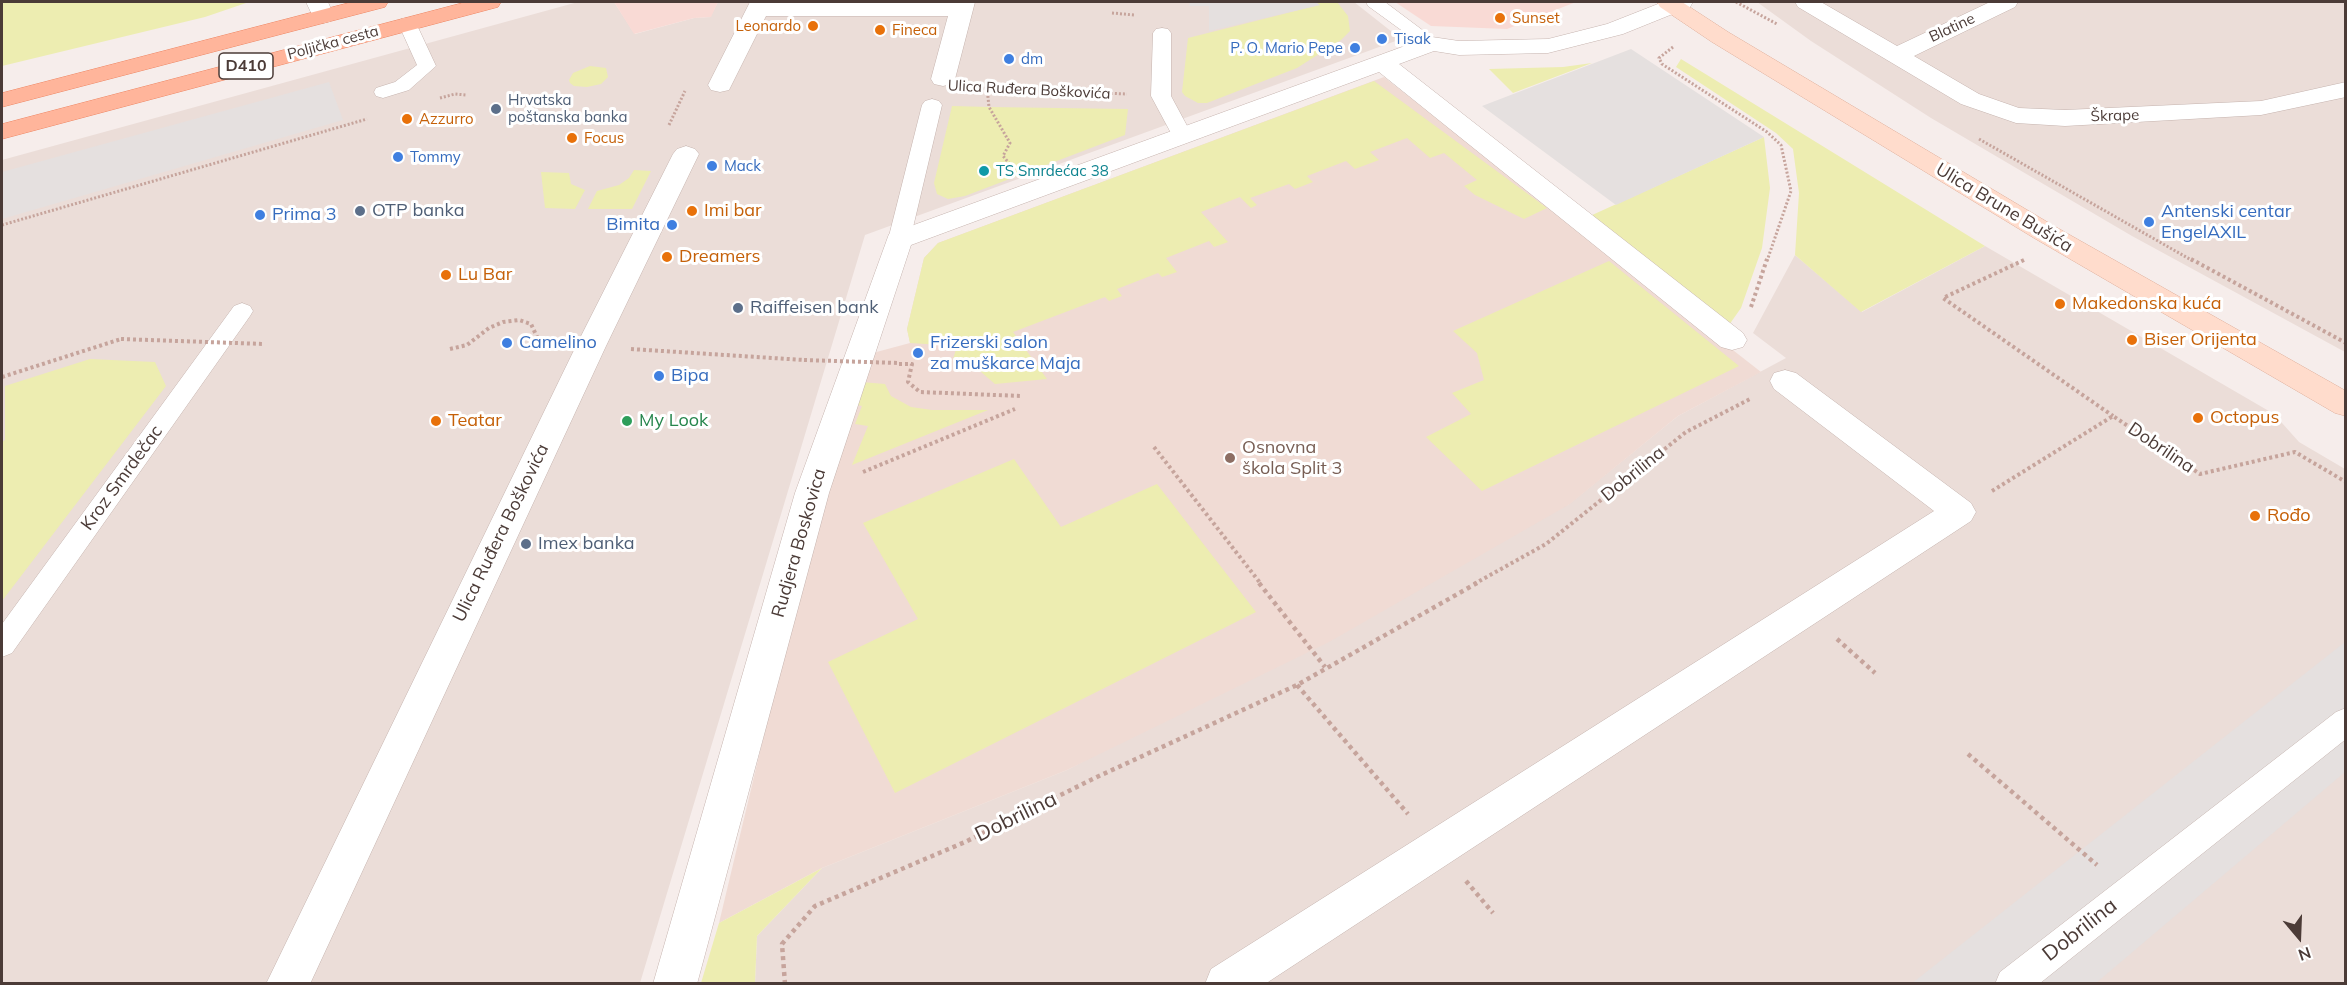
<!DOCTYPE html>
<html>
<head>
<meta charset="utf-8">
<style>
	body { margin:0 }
	#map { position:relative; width:2347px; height:985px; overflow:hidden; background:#f6edeb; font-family:Mulish,sans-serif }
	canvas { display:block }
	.frame { position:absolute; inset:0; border:3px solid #4b3b37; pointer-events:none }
	.north { position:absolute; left:2269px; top:907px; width:60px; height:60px; -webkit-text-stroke:4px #fff; paint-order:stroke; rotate:161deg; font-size:16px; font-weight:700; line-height:24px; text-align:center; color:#4b3b37 }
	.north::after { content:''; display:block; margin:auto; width:21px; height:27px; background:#4b3b37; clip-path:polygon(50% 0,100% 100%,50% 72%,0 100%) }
</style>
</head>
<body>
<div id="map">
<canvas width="2347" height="985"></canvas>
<div class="frame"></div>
<div class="north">N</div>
</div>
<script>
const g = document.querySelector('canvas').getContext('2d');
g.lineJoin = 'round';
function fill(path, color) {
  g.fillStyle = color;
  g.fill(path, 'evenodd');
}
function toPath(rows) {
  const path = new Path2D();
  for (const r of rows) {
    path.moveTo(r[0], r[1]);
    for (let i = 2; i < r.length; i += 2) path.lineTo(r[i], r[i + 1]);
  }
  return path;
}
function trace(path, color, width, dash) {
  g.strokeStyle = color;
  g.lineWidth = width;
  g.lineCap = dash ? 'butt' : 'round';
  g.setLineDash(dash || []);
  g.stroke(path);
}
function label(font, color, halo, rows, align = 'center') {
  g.font = font + ' Mulish,sans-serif';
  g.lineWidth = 6;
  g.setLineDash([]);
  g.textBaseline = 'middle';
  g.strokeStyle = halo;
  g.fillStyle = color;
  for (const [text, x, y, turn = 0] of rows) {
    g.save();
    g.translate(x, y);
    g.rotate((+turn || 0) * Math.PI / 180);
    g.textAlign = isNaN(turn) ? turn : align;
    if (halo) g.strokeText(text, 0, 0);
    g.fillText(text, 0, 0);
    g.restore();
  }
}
fill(toPath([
	[578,2,614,2,635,34,694,18,710,17,718,2,1354,2,1401,39,865,235,640,983,2,984,2,160],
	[1757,2,2345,2,2345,352,2132,236,1931,118,1811,41],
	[1985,246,2274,414,2299,442,2345,469,2345,983,755,984,757,936,822,868,1067,770,1569,504,1678,416,1786,358,1753,333,1795,255,1862,312]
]), '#ebddd8');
fill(toPath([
	[614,2,718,2,711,17,694,18,634,34],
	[1395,2,1576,2,1507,29,1431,26]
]), '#f9dad5');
fill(toPath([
	[1384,77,1761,372,1678,416,1570,504,1329,642,1067,770,822,868,719,923,820,501,869,354,910,343,907,329,924,258,938,243]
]), '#f0dbd4');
fill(toPath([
	[2,2,249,2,205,17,2,66],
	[1316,2,1337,2,1348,16,1350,31,1341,40,1297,68,1207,103,1198,103,1185,96,1182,92,1188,38,1319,5],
	[1681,59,1985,246,1861,312,1795,255,1799,193,1793,149,1776,133,1676,67],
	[1592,63,1513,93,1489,69,1563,67],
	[590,66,606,68,608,77,601,84,587,87,574,86,570,83,569,80,573,73],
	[1374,81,1547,208,1524,219,1475,195,1464,186,1477,180,1444,153,1430,158,1407,138,1370,152,1379,160,1355,169,1346,161,1307,176,1313,182,1295,189,1289,184,1250,198,1257,205,1251,208,1240,197,1201,212,1228,242,1214,247,1209,241,1166,258,1177,272,1162,277,1158,273,1117,289,1122,296,1109,301,1105,297,1013,332,1047,379,995,384,974,366,953,359,957,346,910,343,907,329,924,258,938,243],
	[952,106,989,107,1128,109,1125,135,965,196,948,199,937,194,934,183],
	[1764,137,1770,188,1762,248,1741,308,1729,325,1590,216],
	[634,170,651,171,632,209,588,209,597,191,619,185,629,178],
	[541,172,569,173,571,184,585,190,575,209,545,208],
	[1609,261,1739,366,1482,491,1426,437,1471,414,1452,393,1484,380,1477,353,1453,331],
	[90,359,155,362,166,386,2,601,2,442,5,440,5,386],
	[861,382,885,384,891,396,911,407,932,410,988,410,852,465,868,426,855,424,862,406,853,404],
	[1014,459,1061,527,1157,484,1256,612,895,793,828,662,918,619,863,523],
	[822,868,757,936,755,983,701,983,719,923]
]), '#ededb1');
fill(toPath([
	[1190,2,1316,2,1320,5,1209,31,1209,6,1189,6],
	[1631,49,1764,137,1616,205,1482,106],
	[329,82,343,120,2,219,2,172],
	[2345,642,2345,772,2096,983,1911,984]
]), '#e5e0df');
const lane = toPath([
	[1366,2,1385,2,1441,44,1438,48,1426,48,1368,6,1366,2],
	[407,18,413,19,416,23,436,66,409,90,383,98,376,96,374,92,376,88,395,82,417,65,398,23,401,19,407,18],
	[1162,28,1168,29,1171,33,1171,96,1192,135,1189,139,1182,141,1175,139,1172,135,1151,96,1153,33,1156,29,1162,28],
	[932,99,939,101,942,105,910,240,907,245,899,247,891,245,888,240,922,105,925,101,932,99],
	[242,303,250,306,253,311,250,316,12,653,2,657,2,624,234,306,242,303],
	[2346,708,2346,739,2039,984,1995,984,2000,972,2336,712,2346,708]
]);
const street = toPath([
	[306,2,328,2,334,16,331,21,323,23,315,21,306,2],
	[750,2,975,2,955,79,952,84,943,86,934,84,931,79,948,16,766,16,729,90,720,92,711,90,708,85,750,2],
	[1663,2,1693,2,1690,7,1623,34,1548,53,1459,55,1434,51,1399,64,1743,333,1747,340,1743,347,1732,350,1721,347,1379,72,911,245,829,493,697,984,653,984,795,493,889,234,1424,39,1432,37,1459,41,1548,39,1607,24,1663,2],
	[1795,2,1821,2,1897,46,1990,2,2018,2,2015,7,1914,56,1979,94,2019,108,2065,110,2261,101,2346,82,2346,97,2261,115,2065,126,2016,123,1961,104,1798,7,1795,2],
	[686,146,695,149,699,154,606,346,310,984,266,984,576,346,673,154,677,149,686,146],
	[1785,370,1796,373,1971,503,1976,512,1971,521,1265,984,1205,984,1211,969,1934,511,1774,389,1770,381,1774,373,1785,370]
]);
const secondary = toPath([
	[1657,2,1682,2,1728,32,2054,226,2346,391,2346,416,2335,413,2034,238,1712,42,1660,7,1657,2]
]);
const primary = toPath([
	[352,2,388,2,385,7,2,107,2,93,352,2],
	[466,2,501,2,498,7,2,139,2,124,466,2]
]);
trace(lane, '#c6b4af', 1);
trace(street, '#c6b4af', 1);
trace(secondary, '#dfaf9b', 1);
trace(primary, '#ed8562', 1);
trace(toPath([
	[1736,2,1777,24],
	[1112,13,1134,15],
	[1673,47,1659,58,1662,64,1767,132,1781,145,1791,191,1767,261],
	[979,88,1127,94],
	[987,88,989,107,1010,143,1003,156,1009,163],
	[440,98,455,94,466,95],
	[669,125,685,91],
	[1979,139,2193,261],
	[2,225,367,119]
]), '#c6a49c', 3, [2, 2]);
trace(toPath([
	[2191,259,2346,343],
	[2024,260,1943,298,2113,416],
	[1751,307,1767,259],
	[450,349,467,345,489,328,503,322,519,320,531,324,539,341],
	[631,349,804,360],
	[899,364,912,364,908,382,920,392,1021,396],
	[2,377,121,339],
	[1154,447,1261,584],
	[863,472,1015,409],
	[1992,491,2113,416,2200,474,2295,452,2346,482],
	[1474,584,1546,544,1686,432,1752,398]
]), '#c6a49c', 4, [3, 3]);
trace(toPath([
	[1259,583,1325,667],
	[1837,639,1875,673],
	[1297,685,1408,814],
	[1968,754,2097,865],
	[1466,881,1493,913],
	[785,984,782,944,815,906,965,842,1099,776,1297,685,1477,583]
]), '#c6a49c', 4.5, [4, 4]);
fill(lane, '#fff');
fill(street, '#fff');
fill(secondary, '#ffdccc');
fill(primary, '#ffb59b');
trace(toPath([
	[121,339,264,344],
	[804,360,898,363]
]), '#c6a49c', 4, [3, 3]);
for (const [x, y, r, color] of [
	[1500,18,6,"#e8710a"],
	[813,26,6,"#e8710a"],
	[880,30,6,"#e8710a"],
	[1382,39,6,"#3f7fe0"],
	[1355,48,6,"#3f7fe0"],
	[1009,59,6,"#3f7fe0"],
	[496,109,6,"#5c6f8a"],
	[407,119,6,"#e8710a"],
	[572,138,6,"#e8710a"],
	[398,157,6,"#3f7fe0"],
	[712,166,6,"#3f7fe0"],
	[984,171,6,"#0f9aa8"],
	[360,211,6,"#5c6f8a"],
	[692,211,6,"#e8710a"],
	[260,215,6,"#3f7fe0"],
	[2149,222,6,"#3f7fe0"],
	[672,225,6,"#3f7fe0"],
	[667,257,6,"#e8710a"],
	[446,275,6,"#e8710a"],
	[2060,304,6,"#e8710a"],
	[738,308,6,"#5c6f8a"],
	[2132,340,6,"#e8710a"],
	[507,343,6,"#3f7fe0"],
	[918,353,6,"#3f7fe0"],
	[659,376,6,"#3f7fe0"],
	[2198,418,6,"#e8710a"],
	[436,421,6,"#e8710a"],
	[627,421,6,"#2e9e5b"],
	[1230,458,6,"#8d6e63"],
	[2255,516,6,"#e8710a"],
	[526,544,6,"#5c6f8a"]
]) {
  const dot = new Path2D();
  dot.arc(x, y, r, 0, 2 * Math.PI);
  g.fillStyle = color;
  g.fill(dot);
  trace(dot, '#fff', 2);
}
label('15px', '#c56008', '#fff', [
	["Sunset",1512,18],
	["Leonardo",801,26,"right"],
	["Fineca",892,30],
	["Azzurro",419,119],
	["Focus",584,138]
], 'left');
label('15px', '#4b3b37', '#fff', [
	["Blatine",1952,28,-25],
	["Poljička cesta",333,43,-15],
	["Ulica Ruđera Boškovića",1029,90,3],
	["Škrape",2115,116,-2]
]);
label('15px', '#366cbe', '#fff', [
	["Tisak",1394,39],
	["P. O. Mario Pepe",1343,48,"right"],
	["dm",1021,59],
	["Tommy",410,157],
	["Mack",724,166]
], 'left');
label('15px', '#4e5e75', '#fff', [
	["Hrvatska",508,100],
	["poštanska banka",508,117]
], 'left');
label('15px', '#0d838f', '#fff', [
	["TS Smrdećac 38",996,171]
], 'left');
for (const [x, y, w] of [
	[246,66,54]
]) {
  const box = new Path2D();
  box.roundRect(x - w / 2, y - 13, w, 26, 4.5);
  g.fillStyle = '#fff';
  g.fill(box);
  trace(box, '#4b3b37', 1.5);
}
label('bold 16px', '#4b3b37', null, [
	["D410",246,66]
]);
label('18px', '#4b3b37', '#fff', [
	["Ulica Brune Bušića",2004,208,31],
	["Dobrilina",2161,448,34],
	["Dobrilina",1633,474,-39],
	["Kroz Smrdečac",122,478,-54],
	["Ulica Ruđera Boškovića",501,533,-64],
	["Rudjera Boskovica",799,543,-74]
]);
label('18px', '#4e5e75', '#fff', [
	["OTP banka",372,211],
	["Raiffeisen bank",750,308],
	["Imex banka",538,544]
], 'left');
label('18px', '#c56008', '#fff', [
	["Imi bar",704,211],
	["Dreamers",679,257],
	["Lu Bar",458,275],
	["Makedonska kuća",2072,304],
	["Biser Orijenta",2144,340],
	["Octopus",2210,418],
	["Teatar",448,421],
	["Rođo",2267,516]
], 'left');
label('18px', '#366cbe', '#fff', [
	["Antenski centar",2161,212],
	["EngelAXIL",2161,233],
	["Prima 3",272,215],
	["Bimita",660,225,"right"],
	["Camelino",519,343],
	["Frizerski salon",930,343],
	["za muškarce Maja",930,364],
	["Bipa",671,376]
], 'left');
label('18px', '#27864d', '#fff', [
	["My Look",639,421]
], 'left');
label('18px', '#785e54', '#fff', [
	["Osnovna",1242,448],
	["škola Split 3",1242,469]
], 'left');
label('21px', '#4b3b37', '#fff', [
	["Dobrilina",1016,817,-26],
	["Dobrilina",2080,930,-38]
]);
</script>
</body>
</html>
